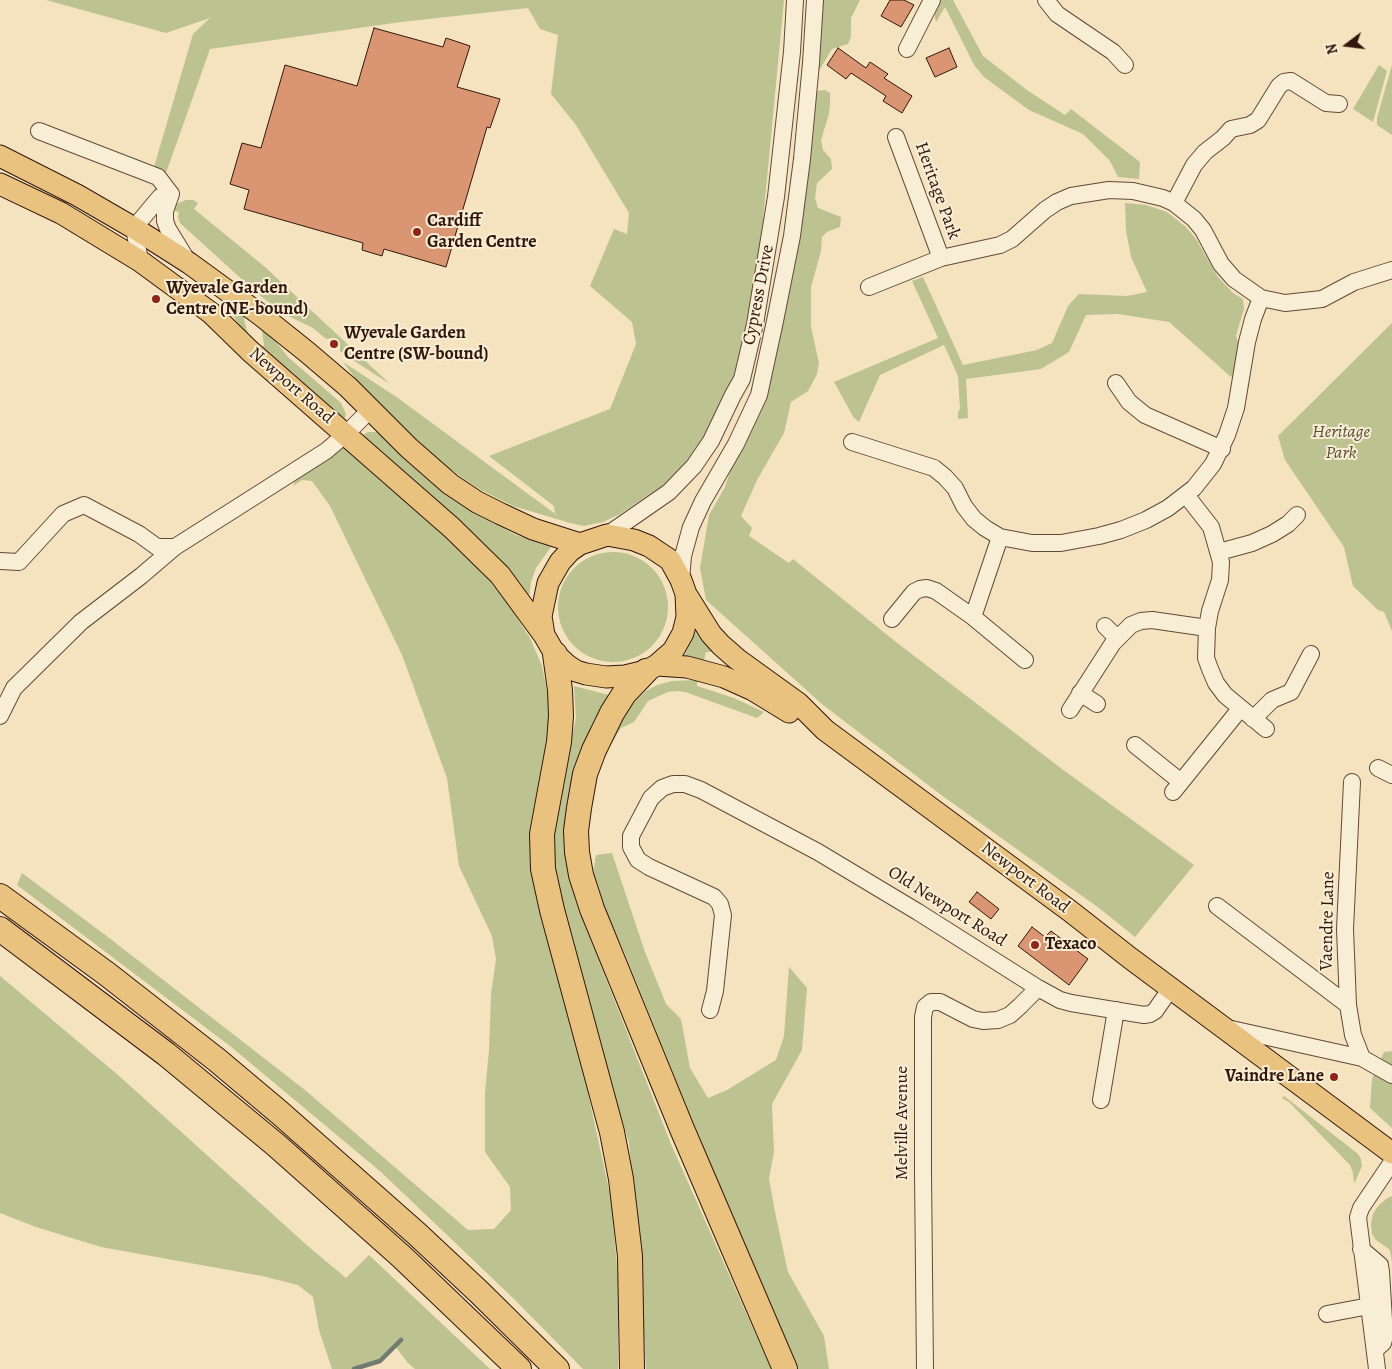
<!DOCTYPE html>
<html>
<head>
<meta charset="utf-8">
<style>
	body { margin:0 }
	#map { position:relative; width:1392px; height:1369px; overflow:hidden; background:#f4e3be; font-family:Alegreya,serif }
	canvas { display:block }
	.north { position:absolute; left:1322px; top:20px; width:50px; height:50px; -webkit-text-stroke:4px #f8edd5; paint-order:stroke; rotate:255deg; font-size:14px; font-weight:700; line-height:20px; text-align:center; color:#31170b }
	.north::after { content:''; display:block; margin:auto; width:18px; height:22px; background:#31170b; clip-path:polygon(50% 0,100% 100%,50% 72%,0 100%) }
</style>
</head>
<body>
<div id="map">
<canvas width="1392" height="1369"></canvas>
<div class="north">N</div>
</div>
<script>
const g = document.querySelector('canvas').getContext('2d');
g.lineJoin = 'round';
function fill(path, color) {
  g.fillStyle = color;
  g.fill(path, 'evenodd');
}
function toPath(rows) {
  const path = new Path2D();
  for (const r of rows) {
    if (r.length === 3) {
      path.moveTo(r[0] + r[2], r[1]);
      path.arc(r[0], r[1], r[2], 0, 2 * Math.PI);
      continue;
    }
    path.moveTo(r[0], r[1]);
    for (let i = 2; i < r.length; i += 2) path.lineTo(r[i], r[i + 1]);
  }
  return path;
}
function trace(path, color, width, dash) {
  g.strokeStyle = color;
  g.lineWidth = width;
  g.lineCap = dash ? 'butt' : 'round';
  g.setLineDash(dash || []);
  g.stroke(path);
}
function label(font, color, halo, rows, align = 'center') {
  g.font = font + ' Alegreya,serif';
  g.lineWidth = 4;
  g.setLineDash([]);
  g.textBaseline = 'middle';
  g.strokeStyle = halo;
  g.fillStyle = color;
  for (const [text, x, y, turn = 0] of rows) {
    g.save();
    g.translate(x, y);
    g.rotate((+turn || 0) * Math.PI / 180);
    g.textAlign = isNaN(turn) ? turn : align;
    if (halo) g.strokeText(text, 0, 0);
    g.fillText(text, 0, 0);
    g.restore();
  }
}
fill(toPath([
	[46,0,784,0,760,252,737,372,706,439,674,478,620,514,603,522,584,526,570,523,513,506,481,490,464,479,426,451,370,398,343,362,398,398,558,516,555,513,554,506,489,456,610,409,636,344,632,322,590,286,614,229,627,234,629,213,576,125,551,94,558,35,540,29,528,8,401,22,210,49,166,173,154,167,193,34,210,18,166,33],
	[818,0,860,0,851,18,851,37,848,44,832,49,817,74],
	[938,0,953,0,983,56,1027,90,1065,115,1071,109,1140,162,1139,179,1118,177,1110,161,1083,134,1029,110,984,77,974,65,945,7,936,22,934,12],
	[1379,65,1387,71,1373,122,1353,109],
	[1392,65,1392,135,1377,125,1377,118],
	[825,90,830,93,830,103,829,114,821,140,823,150,831,159,832,169,817,183,815,198,818,208,841,217,840,227,827,232,822,237,821,251,811,287,811,327,819,363,817,374,808,391,791,402,784,433,757,480,741,516,752,528,749,536,789,563,793,559,896,642,1062,769,1194,865,1135,937,1099,908,944,797,823,705,706,600,700,568,709,515,725,487,731,468,758,417,767,391,809,115,817,91],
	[186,200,193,200,198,203,194,209,265,267,390,384,348,357,340,351,340,346,332,338,326,339,313,328,284,314,258,294,180,223,178,217,179,212,172,210,176,204],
	[1125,203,1146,205,1167,212,1186,227,1196,239,1218,277,1233,293,1243,299,1244,309,1236,336,1242,353,1239,364,1231,377,1169,322,1118,314,1086,315,1069,352,1041,369,966,379,968,418,958,419,958,412,960,409,958,376,944,345,880,375,859,422,854,418,834,382,938,338,912,281,923,277,963,365,1037,350,1052,343,1068,306,1079,294,1127,296,1147,292,1131,257,1126,231],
	[233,306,246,316,244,319,248,334,252,337,250,338,245,334,230,311],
	[1392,323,1392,631,1384,612,1378,610,1353,586,1344,547,1285,460,1278,436],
	[258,325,269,333,288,357,341,403,346,414,344,421,261,348,264,345,262,331,257,326],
	[368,432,380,432,440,486,478,515,516,535,551,547,536,568,531,582,529,597,514,577,478,538,361,436],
	[336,448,348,448,412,503,496,585,530,638,542,666,549,701,547,746,534,819,531,850,532,875,584,1075,611,1199,618,1276,618,1369,583,1369,512,1297,381,1172,230,1046,17,885,22,873,108,937,305,1090,468,1230,494,1229,511,1210,510,1187,485,1152,485,1092,489,1050,491,994,496,959,492,936,459,866,447,778,402,655,330,506,312,481,302,480,293,486,297,475],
	[613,607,55],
	[697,629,713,652,706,652,704,661,684,657],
	[697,680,697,686,734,698,764,712,757,718,685,692,678,691,668,692,648,701,634,722,621,728,611,744,605,748,627,710,646,691,657,685,672,681],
	[574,686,609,695,592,724,576,772,570,868,578,908,671,1144,771,1369,646,1369,640,1265,629,1143,593,1023,554,874,554,821,576,718],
	[612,853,645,952,666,1004,681,1019,690,1068,708,1098,727,1090,776,1060,784,1036,789,967,807,988,802,1050,772,1104,774,1152,769,1179,775,1212,788,1272,824,1336,829,1369,796,1369,775,1323,623,949,592,879,596,855],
	[0,976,118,1075,309,1247,346,1278,369,1255,490,1369,415,1369,408,1363,395,1346,380,1361,354,1369,332,1369,319,1330,313,1297,298,1285,262,1276,101,1247,36,1227,0,1213],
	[1392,1051,1392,1128,1370,1108,1372,1079,1384,1052],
	[1284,1096,1358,1154,1361,1159,1362,1166,1355,1182,1354,1183,1353,1173,1350,1165,1289,1102,1282,1098],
	[1392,1196,1392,1263,1390,1250,1376,1240,1372,1234,1371,1224,1373,1214,1378,1206,1386,1199]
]), '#bcc390');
trace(toPath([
	[354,1369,380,1361,401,1340]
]), '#717b70', 4.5);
const building = toPath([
	[890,0,904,0,914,5,901,27,881,16,890,0],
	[374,28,443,47,446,38,470,46,457,87,500,99,490,128,487,127,446,267,384,249,382,256,362,250,363,243,244,209,249,190,230,184,242,143,261,148,285,65,357,86,374,28],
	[838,48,866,68,870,62,888,74,884,78,912,96,902,113,883,101,886,96,851,73,846,79,827,65,838,48],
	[949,48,957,67,935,77,926,58,949,48],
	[977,892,999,909,991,919,969,902,977,892],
	[1032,927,1045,937,1051,931,1088,959,1069,985,1018,946,1032,927]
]);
fill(building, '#da9673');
trace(building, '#31170b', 1);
const minor = toPath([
	[1046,0,1057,14,1113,52,1125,65],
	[907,49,932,0],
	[39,131,158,177,171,194],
	[896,137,941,258],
	[171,194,165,211,165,221,168,229,187,260],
	[1174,203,1194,165,1205,152,1223,138,1231,129,1250,125,1258,120,1279,86,1284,82,1291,81,1326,103,1339,104],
	[140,261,134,228,160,197,171,194],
	[869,287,941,258,1000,245,1012,239,1045,210,1057,202,1071,196,1109,190,1133,191,1163,198,1174,203,1194,219,1203,230,1221,264,1234,279,1261,298,1285,303,1322,299,1354,282,1392,270],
	[1116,383,1129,402,1145,415,1222,449],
	[852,442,934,468,945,477,955,488,964,506,974,519,985,528,1000,537,1032,543,1061,543,1099,536,1121,530,1146,520,1168,508,1194,488,1213,464,1227,435,1236,408,1247,342,1253,319,1261,298],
	[1186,495,1211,527,1221,562,1220,580,1210,611,1207,628,1206,658,1210,669,1216,683,1225,695,1266,729],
	[607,535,669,492,694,466,711,441,733,395,742,379,755,324,776,197,792,52,795,0],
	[1219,552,1252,543,1272,534,1288,524,1297,515],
	[0,561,19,562,63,514,84,505,139,534,157,547,175,547],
	[681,580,683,556,691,527,703,501,736,444,759,395,775,321,792,236,802,159,811,63,815,0],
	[973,617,1000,537],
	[892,619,914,592,920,589,927,588,936,591,973,617,1025,660],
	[1105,626,1117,638],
	[1080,693,1097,704],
	[1070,710,1113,643,1131,625,1141,621,1152,620,1207,628],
	[0,716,14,688,81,622,141,576,175,547,326,451,346,434,370,410],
	[1253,719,1272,700,1291,692,1311,654],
	[1135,745,1181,782],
	[1378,768,1392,775],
	[1352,782,1345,929,1348,1005,1353,1035,1362,1058],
	[1173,792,1240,709],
	[1217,906,1348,1005],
	[710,1010,715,991,723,915,720,904,714,897,649,867,638,860,631,847,631,836,651,798,662,788,673,784,685,784,701,790,818,852,918,912,1038,988,1060,1000,1071,1003,1144,1015,1150,1014,1155,1011,1171,988],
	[1227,1028,1362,1058,1392,1075],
	[1101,1100,1116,1010],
	[1361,1249,1380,1265,1381,1272,1385,1336,1383,1343,1375,1350],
	[1327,1314,1369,1306],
	[925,1369,923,1172,923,1017,925,1007,931,1002,940,1002,973,1019,983,1021,998,1020,1010,1015,1020,1006,1038,988],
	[1377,1369,1358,1217,1361,1208,1392,1162]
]);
const major = toPath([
	[0,156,77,195,134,228,189,263,262,316,307,352,348,387,409,448,450,484,477,502,501,514,533,529,580,544],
	[0,184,61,213,140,261,211,313,250,351,452,528,500,575,544,635],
	[607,535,634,540,649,546,670,560,681,580,686,594,687,617,683,633,673,651,657,665,646,671,625,676,606,677,586,674,576,671,567,665,555,654,544,635,541,616,548,583,560,562,570,551,580,544,607,535],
	[686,594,711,634,721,645,737,659,798,703,825,730,1070,911,1130,958,1392,1153],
	[657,665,687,667,724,677,753,690,789,712]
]);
const highway = toPath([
	[555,654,560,690,561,716,559,742,542,834,543,869,552,910,612,1132,621,1179,630,1256,632,1369],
	[646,671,624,694,612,713,594,750,585,774,579,808,576,831,577,852,581,875,592,909,682,1129,785,1369],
	[0,896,107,974,217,1060,280,1113,417,1234,479,1292,557,1369],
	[0,929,166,1054,276,1145,402,1257,519,1369]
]);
trace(minor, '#624a38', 18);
trace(major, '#31170b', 23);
trace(highway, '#31170b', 26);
trace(minor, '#f8edd5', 16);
trace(major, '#eac27f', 21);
trace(highway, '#eac27f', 24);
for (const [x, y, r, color] of [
	[417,232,5,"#8f2418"],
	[156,299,5,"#8f2418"],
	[334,344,5,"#8f2418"],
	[1035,945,5,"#8f2418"],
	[1334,1077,5,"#8f2418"]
]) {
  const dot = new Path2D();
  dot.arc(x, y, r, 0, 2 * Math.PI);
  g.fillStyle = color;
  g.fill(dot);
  trace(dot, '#f8edd5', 2);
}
label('18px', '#31170b', '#f8edd5', [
	["Heritage Park",937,191,70],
	["Cypress Drive",759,295,-79],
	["Newport Road",291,386,41],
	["Newport Road",1025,878,37],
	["Old Newport Road",947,907,32],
	["Vaendre Lane",1328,921,-89],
	["Melville Avenue",903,1123,-90]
]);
label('bold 18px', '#31170b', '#f8edd5', [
	["Cardiff",427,222],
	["Garden Centre",427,243],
	["Wyevale Garden",166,289],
	["Centre (NE-bound)",166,310],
	["Wyevale Garden",344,334],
	["Centre (SW-bound)",344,355],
	["Texaco",1045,945],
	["Vaindre Lane",1324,1077,"right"]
], 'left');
label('italic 18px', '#5b4b33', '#f8edd5', [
	["Heritage",1341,433],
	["Park",1341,454]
]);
</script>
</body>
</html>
